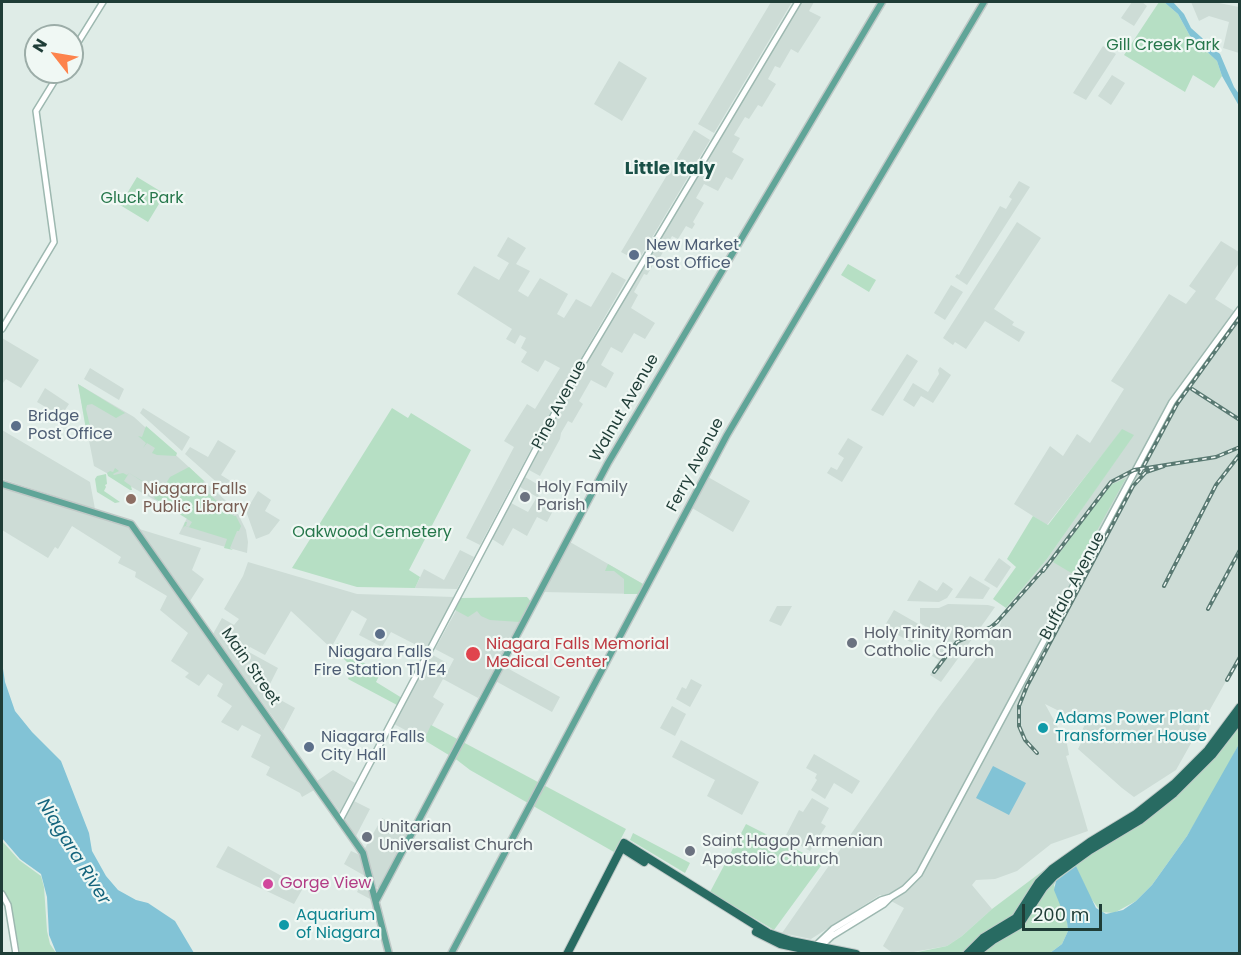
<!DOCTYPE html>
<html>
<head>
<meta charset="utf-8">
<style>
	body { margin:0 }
	#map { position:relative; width:1241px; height:955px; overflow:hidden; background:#dfece7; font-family:Poppins,sans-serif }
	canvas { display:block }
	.frame { position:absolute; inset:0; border:3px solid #1f3d37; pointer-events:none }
	.north { position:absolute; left:24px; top:24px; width:60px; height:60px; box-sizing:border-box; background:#f0f8f4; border:2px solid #9cada8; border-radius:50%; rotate:301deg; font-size:16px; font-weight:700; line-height:24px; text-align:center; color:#1f3d37 }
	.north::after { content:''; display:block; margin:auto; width:21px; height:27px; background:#fd834c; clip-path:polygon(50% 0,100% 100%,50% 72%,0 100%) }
	.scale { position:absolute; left:1022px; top:904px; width:80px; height:27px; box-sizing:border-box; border:3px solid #1f3d37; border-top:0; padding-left:8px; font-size:18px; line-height:21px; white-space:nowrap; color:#1f3d37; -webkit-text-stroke:4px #f0f8f4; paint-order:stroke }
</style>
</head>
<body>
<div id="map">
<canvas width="1241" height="955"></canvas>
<div class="frame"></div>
<div class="north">N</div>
<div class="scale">200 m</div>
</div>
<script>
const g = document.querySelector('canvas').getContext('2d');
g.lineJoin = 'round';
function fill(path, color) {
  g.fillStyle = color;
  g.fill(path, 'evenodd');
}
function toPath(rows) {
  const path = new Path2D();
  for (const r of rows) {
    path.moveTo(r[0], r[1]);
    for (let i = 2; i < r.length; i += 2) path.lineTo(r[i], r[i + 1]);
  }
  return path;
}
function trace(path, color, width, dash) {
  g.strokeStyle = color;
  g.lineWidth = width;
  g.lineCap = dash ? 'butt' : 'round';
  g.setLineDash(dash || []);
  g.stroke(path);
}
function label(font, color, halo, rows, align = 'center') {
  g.font = font + ' Poppins,sans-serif';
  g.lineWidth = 4.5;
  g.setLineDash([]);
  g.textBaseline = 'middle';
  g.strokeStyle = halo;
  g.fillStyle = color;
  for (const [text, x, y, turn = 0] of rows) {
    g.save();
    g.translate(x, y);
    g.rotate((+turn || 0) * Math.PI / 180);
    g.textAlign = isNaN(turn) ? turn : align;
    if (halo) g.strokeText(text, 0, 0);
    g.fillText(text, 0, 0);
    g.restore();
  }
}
fill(toPath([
	[771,2,792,2,714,133,698,124],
	[801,2,814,2,809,11,821,17,798,53,791,49,780,68,775,66,768,79,776,84,762,107,758,105,749,119,745,117,734,135,740,138,732,152,744,159,732,180,726,177,718,191,704,184,696,198,704,203,693,222,695,224,692,229,686,226,678,239,672,236,658,261,656,260,647,275,644,274,634,292,638,295,631,308,655,323,645,339,634,333,622,353,611,347,601,365,614,373,606,388,591,380,579,401,583,404,572,423,568,421,561,433,560,439,540,476,529,470,571,389],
	[1132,2,1142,2,1147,6,1134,26,1121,18],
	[1191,2,1214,2,1239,7,1239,53,1223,48,1229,22,1209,16,1199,21],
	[1103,46,1116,54,1086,100,1073,93],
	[619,61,647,78,622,121,594,104],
	[1112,75,1125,83,1111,105,1098,96],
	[694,130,710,140,638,261,621,252],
	[1019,181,1030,187,967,285,955,277,957,274,959,275,1000,206,1006,209,1012,199,1009,197],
	[1017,222,1041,238,994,309,1014,322,1012,325,1025,332,1019,342,985,321,966,349,955,342,953,345,943,338],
	[508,237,526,248,516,264,530,271,518,291,528,297,540,278,568,294,557,314,564,318,576,299,591,307,612,272,626,280,561,393,480,545,466,538,514,447,504,441,527,404,535,409,560,368,545,360,538,372,521,362,527,352,521,348,526,338,520,335,515,344,506,339,512,329,457,294,474,266,499,280,509,263,497,256],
	[1221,241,1239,252,1239,263,1215,299,1234,311,1239,304,1239,658,1176,770,1134,797,1122,788,1078,749,1084,737,1080,735,1085,724,1045,704,1067,744,1069,755,1066,756,1088,831,1051,844,1017,871,995,879,976,880,972,885,992,909,962,936,947,946,908,953,894,954,883,946,904,908,880,895,811,939,782,933,938,709,999,628,1006,608,1047,559,1133,435,1122,430,1047,525,1014,504,1050,446,1063,456,1077,434,1090,443,1124,389,1111,381,1169,294,1186,304,1196,291,1189,286],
	[951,285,963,292,945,320,934,313],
	[2,338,39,360,21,388,6,379,3,383,2,382],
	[907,354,918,361,883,416,871,410],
	[940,367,951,375,933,403,921,396,914,407,903,400,913,383,928,392,939,374,938,370],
	[90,368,124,389,119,400,84,379],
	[78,384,134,417,236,510,246,530,248,542,247,553,179,534,187,518,94,466],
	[45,388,69,404,61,416,37,402],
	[143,408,190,437,182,451,140,413],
	[2,430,90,482,95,509,2,479],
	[848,438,863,447,842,482,827,473,831,467,837,470,844,458,838,454],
	[218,440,236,451,221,475,237,485,231,495,185,454,190,447,208,457],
	[525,477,537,484,536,491,539,493,538,495,556,505,547,522,537,517,527,536,513,528,503,546,492,539,511,503,528,512,537,497,520,487],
	[708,477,750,501,733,532,692,508],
	[2,485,129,527,316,789,302,797,300,793,266,775,270,767,251,757,261,735,242,725,238,731,221,722,232,706,217,696,223,684,208,674,199,686,185,677,189,673,171,661,188,633,160,610,167,596,135,577,136,572,118,563,121,557,72,526,58,549,55,547,48,558,2,530],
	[258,491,271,500,265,511,280,520,269,534,256,539,246,511],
	[136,528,201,548,192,570,204,579,190,601],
	[570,542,643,584,638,594,543,592],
	[460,550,474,557,457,589,415,588,424,569,444,580],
	[999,558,1011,567,997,588,984,580],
	[248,562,357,594,454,597,426,650,391,632,382,647,359,635,367,619,352,610,331,648,291,611,265,655,250,647,247,651,278,668,266,692,295,708,283,731,213,634,222,618,234,625,239,619,224,609,243,576],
	[970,576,990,588,983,599,955,598],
	[919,580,937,591,943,582,953,589,947,598,939,602,907,601],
	[463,598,528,598,530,601,498,663,560,697,552,712,490,678,478,698,443,679,433,697,444,704,424,740,394,724,431,654,447,663,440,676,444,678,454,659,435,649],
	[948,604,988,605,995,607,978,631,974,633,975,635,941,682,930,675,939,660,932,656,943,638,920,623,920,608,939,608],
	[777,606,792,606,781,626,769,621],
	[894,610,922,626,912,643,884,627],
	[691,679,702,685,690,707,676,699,682,687,686,689],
	[672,706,686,714,675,736,660,728],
	[681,740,759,782,742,815,707,796,715,780,672,757],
	[814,754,860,781,852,794,834,783,825,799,811,790,817,780,815,778,817,774,806,768],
	[333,770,355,783,340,812,317,781],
	[812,798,829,808,821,823,826,826,810,851,785,837,799,810,803,812],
	[354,801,370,809,356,836,344,820],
	[382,818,409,833,380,886,378,888,375,886,364,850],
	[228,846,303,888,294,904,216,867],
	[351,851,360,855,372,900,357,892,365,876,344,864]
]), '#cddcd6');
fill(toPath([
	[1159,2,1164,2,1178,14,1190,36,1217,61,1222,76,1214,88,1193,75,1185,92,1124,55],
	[137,177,165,194,148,222,120,205],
	[848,264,876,280,869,292,841,275],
	[78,384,125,413,116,418,92,404,87,405,86,409,92,435,88,441],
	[392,408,408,418,411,413,471,450,409,570,420,577,415,588,357,587,292,568],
	[146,426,177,453,176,456,157,455,152,453,155,448,147,443,143,448,146,443,138,436,142,437],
	[1122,429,1134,435,1047,559,1006,608,993,599,1016,567,1007,559,1033,516,1048,525],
	[189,467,204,481,200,486,234,516,236,516,241,526,239,531,237,531,230,548,233,550,224,548,227,539,185,526,183,528,185,522,187,522,186,526,189,527,192,522,154,498,158,490,157,491,129,473,124,481,131,486,132,490,130,490,108,476,107,473,110,471,113,472,115,468,119,471,113,474,114,475,123,473,127,475,129,473,149,485,150,484,160,488,165,485,170,477],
	[106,474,107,484,105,485,106,487,104,491,120,502,115,503,97,492,95,479,97,476],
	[1126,478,1073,574,1053,562,1110,485],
	[608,564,643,584,638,594,624,594,624,579,614,571,605,571],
	[527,597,531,602,520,622,490,620,481,616,477,611,468,617,455,610,461,598],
	[337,643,365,657,362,662,381,672,376,682,402,698,397,705,348,679,353,668,343,658,332,652],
	[1239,722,1239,744,1215,790,1187,836,1152,885,1136,901,1114,913,1101,912,1090,897,1076,867,1056,881,1054,885,1067,922,1068,931,1062,944,1050,953,979,954,994,942,1012,933,1051,883,1096,849],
	[431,725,626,829,614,852,470,770,457,760,424,740],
	[746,824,823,863,774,930,710,892],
	[633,833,690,863,685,873,630,840],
	[2,841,19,860,41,876,44,887,47,931,50,944,56,953,20,953,10,905,2,890],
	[1044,870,1045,871,1014,917,964,953,908,954,947,946,962,936,992,909]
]), '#b6dfc4');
fill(toPath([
	[1164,2,1173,2,1184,14,1191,28,1220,54,1234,87,1239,94,1239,106,1222,76,1217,61,1190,36,1178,14],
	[2,662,5,682,15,711,32,732,61,761,89,833,92,851,106,876,118,890,136,900,148,903,175,921,194,953,56,952,49,935,47,897,41,874,20,859,2,838],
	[1239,744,1239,953,1050,953,1062,944,1068,931,1067,922,1054,890,1056,881,1076,866,1096,908,1106,914,1123,910,1136,901,1152,885,1187,836],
	[993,766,1026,783,1009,815,976,798]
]), '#82c3d6');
const secondary = toPath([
	[72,52,103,2],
	[2,329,54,242,36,111,60,72],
	[340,820,568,388,798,2],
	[2,894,8,905,16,954],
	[813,948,833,929,881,900,891,897,904,889,919,874,1172,402,1240,309],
	[819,948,832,936,884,904,891,897]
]);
const primary = toPath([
	[2,484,131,524,363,853,389,954],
	[376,901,608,463,882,2],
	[451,954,727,435,984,2]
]);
const highway = toPath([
	[622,848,644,862],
	[756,932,780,944,826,954],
	[567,954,624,843,768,933,791,941,856,954],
	[967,954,983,938,1016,918,1039,882,1052,869,1090,842,1136,814,1174,784,1208,750,1240,707],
	[975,954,993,940,1019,925,1043,888,1054,876,1090,850,1140,820,1174,793,1212,755,1240,719]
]);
trace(secondary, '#9db8b0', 8);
trace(primary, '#c0c9c7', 9);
trace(highway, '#c0c9c7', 10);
trace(secondary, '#fff', 5);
trace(primary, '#60a598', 6);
trace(highway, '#286b62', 8);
const rail = toPath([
	[1192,389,1240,420],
	[1140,473,1177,404,1240,317],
	[1043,571,1111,482,1134,470,1216,457,1240,447],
	[1164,586,1216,485,1240,454],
	[1208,609,1240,550],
	[934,672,957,642,991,627,997,622,1048,564],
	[1227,680,1240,657],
	[1037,753,1025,740,1019,726,1019,706,1027,686,1133,486,1146,472,1164,466]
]);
trace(rail, '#597972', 4);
trace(rail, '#f0f8f4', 1.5, [4.5]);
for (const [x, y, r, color] of [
	[634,255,6,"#5c6f8a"],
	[16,426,6,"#5c6f8a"],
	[525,497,6,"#6b7280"],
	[131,499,6,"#8d6e63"],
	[380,634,6,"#5c6f8a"],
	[852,643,6,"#6b7280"],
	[473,654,8,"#e0444e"],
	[1043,728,6,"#0f9aa8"],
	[309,747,6,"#5c6f8a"],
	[367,837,6,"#6b7280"],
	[690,851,6,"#6b7280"],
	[268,884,6,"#d1479c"],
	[284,925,6,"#0f9aa8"]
]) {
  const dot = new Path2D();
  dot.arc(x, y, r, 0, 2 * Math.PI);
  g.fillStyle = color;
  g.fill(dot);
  trace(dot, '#f0f8f4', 2);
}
label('16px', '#26774b', '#f0f8f4', [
	["Gill Creek Park",1163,46],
	["Gluck Park",142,199],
	["Oakwood Cemetery",372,533]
]);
label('16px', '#4e5e75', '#f0f8f4', [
	["New Market",646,246],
	["Post Office",646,264],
	["Bridge",28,417],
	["Post Office",28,435],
	["Niagara Falls",380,653,"center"],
	["Fire Station T1/E4",380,671,"center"],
	["Niagara Falls",321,738],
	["City Hall",321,756]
], 'left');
label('16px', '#1f3d37', '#f0f8f4', [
	["Pine Avenue",560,405,-62],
	["Walnut Avenue",625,408,-60],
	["Ferry Avenue",696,465,-62],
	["Buffalo Avenue",1073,586,-62],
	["Main Street",250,667,55]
]);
label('16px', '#5b616d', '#f0f8f4', [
	["Holy Family",537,488],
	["Parish",537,506],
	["Holy Trinity Roman",864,634],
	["Catholic Church",864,652],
	["Unitarian",379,828],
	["Universalist Church",379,846],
	["Saint Hagop Armenian",702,842],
	["Apostolic Church",702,860]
], 'left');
label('16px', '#785e54', '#f0f8f4', [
	["Niagara Falls",143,490],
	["Public Library",143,508]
], 'left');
label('16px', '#be3a42', '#f0f8f4', [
	["Niagara Falls Memorial",486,645],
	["Medical Center",486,663]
], 'left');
label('16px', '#0d838f', '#f0f8f4', [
	["Adams Power Plant",1055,719],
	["Transformer House",1055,737],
	["Aquarium",296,916],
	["of Niagara",296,934]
], 'left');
label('16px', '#b23c85', '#f0f8f4', [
	["Gorge View",280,884]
], 'left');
label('bold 18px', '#195047', '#f0f8f4', [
	["Little Italy",670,169]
]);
label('italic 18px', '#15657d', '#f0f8f4', [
	["Niagara River",73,852,58]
]);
</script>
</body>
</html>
